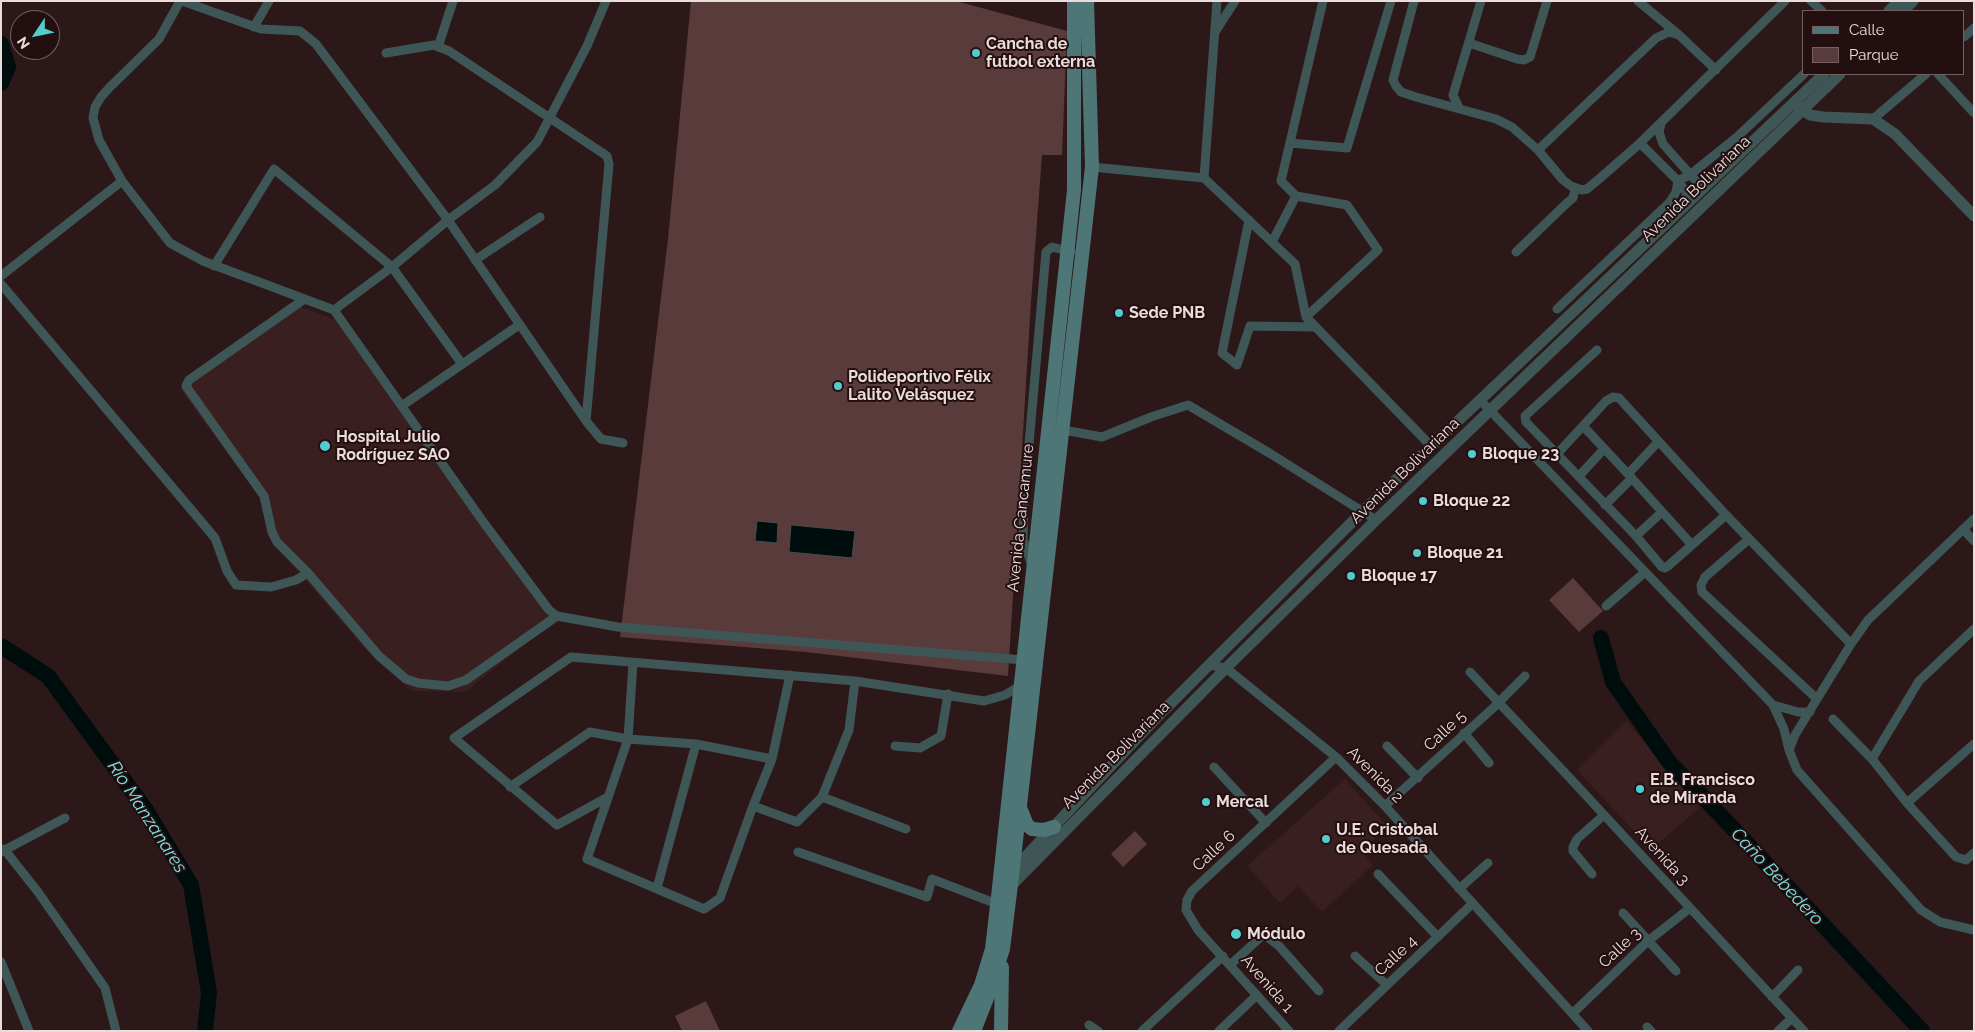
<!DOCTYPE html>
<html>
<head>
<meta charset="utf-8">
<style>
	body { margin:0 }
	#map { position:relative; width:1975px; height:1032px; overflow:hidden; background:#2d1819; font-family:Raleway,sans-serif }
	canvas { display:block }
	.frame { position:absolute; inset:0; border:2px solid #ebdcdc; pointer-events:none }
	.legend { position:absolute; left:1802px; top:10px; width:162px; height:65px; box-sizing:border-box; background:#230f10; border:1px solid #736162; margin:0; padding:6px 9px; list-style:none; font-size:15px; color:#ebdcdc }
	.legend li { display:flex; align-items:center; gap:10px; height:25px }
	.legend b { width:25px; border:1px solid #736162 }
	.north { position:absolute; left:10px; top:10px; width:50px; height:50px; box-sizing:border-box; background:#230f10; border:1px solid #736162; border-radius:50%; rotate:236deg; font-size:14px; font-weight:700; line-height:20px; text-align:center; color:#ebdcdc }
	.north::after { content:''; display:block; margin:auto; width:18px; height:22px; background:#52cdcd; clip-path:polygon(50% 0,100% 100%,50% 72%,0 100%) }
</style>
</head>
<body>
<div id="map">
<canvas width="1975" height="1032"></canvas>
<div class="frame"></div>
<ul class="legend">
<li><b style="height:6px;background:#4e7676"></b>Calle</li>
<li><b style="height:14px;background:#5a3b3b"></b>Parque</li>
</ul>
<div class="north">N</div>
</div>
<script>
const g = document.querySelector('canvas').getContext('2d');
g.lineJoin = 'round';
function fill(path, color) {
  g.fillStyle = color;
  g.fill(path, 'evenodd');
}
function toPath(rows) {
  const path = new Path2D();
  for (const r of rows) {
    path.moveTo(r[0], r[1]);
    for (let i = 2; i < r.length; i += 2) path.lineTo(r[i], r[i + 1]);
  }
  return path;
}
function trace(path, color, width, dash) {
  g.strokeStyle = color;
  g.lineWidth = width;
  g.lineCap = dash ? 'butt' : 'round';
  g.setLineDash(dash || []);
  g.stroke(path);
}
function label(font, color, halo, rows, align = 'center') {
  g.font = font + ' Raleway,sans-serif';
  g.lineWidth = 4;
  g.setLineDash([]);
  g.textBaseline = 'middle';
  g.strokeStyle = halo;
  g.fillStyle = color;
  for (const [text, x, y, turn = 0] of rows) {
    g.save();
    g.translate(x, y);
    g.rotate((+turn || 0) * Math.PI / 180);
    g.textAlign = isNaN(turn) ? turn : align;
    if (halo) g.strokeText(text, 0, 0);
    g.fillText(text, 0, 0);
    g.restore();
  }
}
fill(toPath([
	[293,304,336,320,554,621,465,692,412,691,368,652,275,545,264,503,180,389],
	[1626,721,1700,808,1651,849,1577,770],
	[1345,779,1388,827,1361,851,1373,865,1322,912,1298,886,1280,903,1247,866]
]), '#3a1f20');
fill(toPath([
	[691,1,956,1,1067,31,1062,155,1042,155,1031,302,1008,676,806,652,620,637,668,239],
	[1573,578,1603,611,1579,632,1549,600],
	[1135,831,1147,844,1123,867,1111,854],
	[706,1001,720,1031,682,1031,675,1016]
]), '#5a3b3b');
const water = toPath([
	[757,521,778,523,777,543,755,541,757,521],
	[791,525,855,531,852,558,789,552,791,525]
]);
fill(water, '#000d0d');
trace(water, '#464b4b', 1);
trace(toPath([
	[1,44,8,67,1,83],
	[1601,638,1613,682,1669,762,1727,822,1922,1031],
	[1,646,48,676,146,810,191,885,209,993,205,1031]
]), '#000d0d', 16);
trace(toPath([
	[180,1,159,39,109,88,101,97,95,107,93,118,99,140,122,181,170,243,203,261,334,310,484,523,549,610,557,616,618,627,1024,660],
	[182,1,261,29,300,31,316,44,448,220,586,421,601,439,623,443],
	[1414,1,1393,80,1396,86,1401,92,1416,97,1496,119,1512,127,1538,150,1563,180,1571,186,1582,190,1587,189,1599,179,1638,145,1785,1],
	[1638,1,1679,35,1716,70],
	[1811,1,1822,11],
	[254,27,269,1],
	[1215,32,1235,1],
	[1964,37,1974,28],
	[1469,43,1517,59,1524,60,1530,57,1547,1],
	[438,47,453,1],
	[386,53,434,45,449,51,607,156,609,164,586,421],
	[1938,74,1974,113],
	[1459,108,1453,95,1481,1],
	[1873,119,1926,74],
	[1661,124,1659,132,1663,144,1696,181,1701,185,1708,184],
	[1290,143,1347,148,1391,1],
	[1638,145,1643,146,1678,181,1686,192,1688,203],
	[1538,150,1656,38,1669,32,1679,35],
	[1092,167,1204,178,1295,264,1306,317,1432,447],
	[1204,178,1217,1],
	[1678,181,1691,174,1737,137,1804,74],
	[1249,220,1222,353,1237,365,1250,326,1315,327],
	[1272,242,1296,196],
	[1516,252,1568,202,1573,198,1575,189],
	[475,260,540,217],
	[214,266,274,169,392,267,462,364],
	[1,276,122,181],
	[1,284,215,538,227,571,236,585,271,587,296,580,308,573],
	[303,300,189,380,186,386,264,496,272,532,277,542,308,573,379,656,406,679,418,683,448,686,466,680,557,616],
	[1557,309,1670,202,1676,192,1678,181],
	[334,310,392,267,448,220,495,185,537,142,587,46,606,1],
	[1306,317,1378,250,1347,205,1296,196,1281,181,1323,1],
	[1597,350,1525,416,1526,422,1636,536,1662,567,1665,568,1668,566,1726,515],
	[1481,401,1773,705,1784,729,1789,750,1797,770,1921,910,1940,922,1974,930],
	[403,405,519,325],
	[1584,427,1628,474,1692,545],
	[1058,429,1102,437,1151,417,1188,405,1271,454,1376,520],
	[1557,454,1606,401,1613,397,1619,398,1726,515,1851,644],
	[1628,474,1658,442],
	[1579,476,1604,449],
	[1605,505,1632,478],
	[1963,529,1974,541],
	[1636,536,1662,512],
	[1749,539,1705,577,1701,585,1702,592,1817,699],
	[1032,566,1023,539,1024,500,1046,252,1052,247,1071,252],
	[1606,606,1645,572],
	[633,663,628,739,587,859,704,909,720,898,753,806,772,759,790,675],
	[1209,665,1226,668,1336,757,1385,806,1588,1031],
	[1470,672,1568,776,1804,1031],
	[1773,705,1798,712,1810,712],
	[1833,719,1872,759,1907,803,1956,857,1966,860,1974,853],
	[1464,733,1489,763],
	[895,746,920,748,941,736,948,694],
	[1387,746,1418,778],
	[1789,750,1795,735,1817,699,1851,644,1868,620,1974,519],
	[1872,759,1919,681,1974,629],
	[1214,767,1266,823],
	[510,787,590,732,628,739,696,744,772,759],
	[608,797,557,825,454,738,571,657,855,681,984,701,1005,695,1021,685],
	[822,797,906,829],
	[1907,803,1974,744],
	[753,806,797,822,822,797,849,730,855,681],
	[1385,806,1492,709,1525,676],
	[4,849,38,892,105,988,116,1031],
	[1,852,65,818],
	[798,852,927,897,932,879,997,904],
	[1378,874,1438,937],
	[1592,874,1573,851,1573,847,1577,839,1604,815],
	[657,888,696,744],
	[1459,889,1488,863],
	[1623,913,1676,971],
	[1355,956,1387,985],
	[1,962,29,1031],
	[1230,965,1262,936,1266,936,1279,946,1319,991],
	[1772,997,1798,970],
	[1573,1013,1648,941,1690,908],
	[1089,1025,1098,1031],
	[1647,1027,1651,1031],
	[1142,1031,1223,956],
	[1219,1031,1257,995],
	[1289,1031,1198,930,1186,910,1187,900,1192,891,1336,757],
	[1339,1031,1473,903],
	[1778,1031,1792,1018]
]), '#3e5756', 9);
trace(toPath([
	[1889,11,1899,1],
	[1903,11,1913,1],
	[1798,107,1810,115,1823,117,1873,119,1895,134,1974,216],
	[1010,873,1161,713,1363,511,1824,74],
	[1009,888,1226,668,1376,520,1840,74]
]), '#3e5756', 11);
trace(toPath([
	[1021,810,1027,825,1032,829,1044,830,1054,827],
	[959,1031,981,985,992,949,998,897,1074,190,1074,1],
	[974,1031,989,993,1003,949,1011,885,1092,167,1087,1],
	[1001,1031,1002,967]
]), '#4e7676', 14);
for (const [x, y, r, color] of [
	[976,53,5,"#52cdcd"],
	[1119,313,5,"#52cdcd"],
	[838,386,5,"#52cdcd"],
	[325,446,6,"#52cdcd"],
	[1472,454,5,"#52cdcd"],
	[1423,501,5,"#52cdcd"],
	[1417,553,5,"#52cdcd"],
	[1351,576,5,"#52cdcd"],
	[1640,789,5,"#52cdcd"],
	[1206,802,5,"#52cdcd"],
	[1326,839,5,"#52cdcd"],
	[1236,934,6,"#52cdcd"]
]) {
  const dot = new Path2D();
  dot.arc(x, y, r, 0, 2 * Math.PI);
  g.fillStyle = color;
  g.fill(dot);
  trace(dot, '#230f10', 2);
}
label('bold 16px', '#ebdcdc', '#230f10', [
	["Cancha de",986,44],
	["futbol externa",986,62],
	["Sede PNB",1129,313],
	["Polideportivo Félix",848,377],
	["Lalito Velásquez",848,395],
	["Hospital Julio",336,437],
	["Rodríguez SAO",336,455],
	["Bloque 23",1482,454],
	["Bloque 22",1433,501],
	["Bloque 21",1427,553],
	["Bloque 17",1361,576],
	["E.B. Francisco",1650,780],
	["de Miranda",1650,798],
	["Mercal",1216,802],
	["U.E. Cristobal",1336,830],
	["de Quesada",1336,848],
	["Módulo",1247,934]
], 'left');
label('16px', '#ebdcdc', '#230f10', [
	["Avenida Bolivariana",1696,189,-44],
	["Avenida Bolivariana",1405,471,-44],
	["Avenida Cancamure",1021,518,-84],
	["Calle 5",1445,731,-43],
	["Avenida Bolivariana",1116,755,-45],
	["Avenida 2",1375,775,45],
	["Calle 6",1214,851,-43],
	["Avenida 3",1662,856,48],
	["Calle 3",1620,948,-43],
	["Calle 4",1396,956,-43],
	["Avenida 1",1267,984,49]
]);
label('italic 18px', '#7be0e0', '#230f10', [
	["Río Manzanares",147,817,57],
	["Caño Bebedero",1777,877,47]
]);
</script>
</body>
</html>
